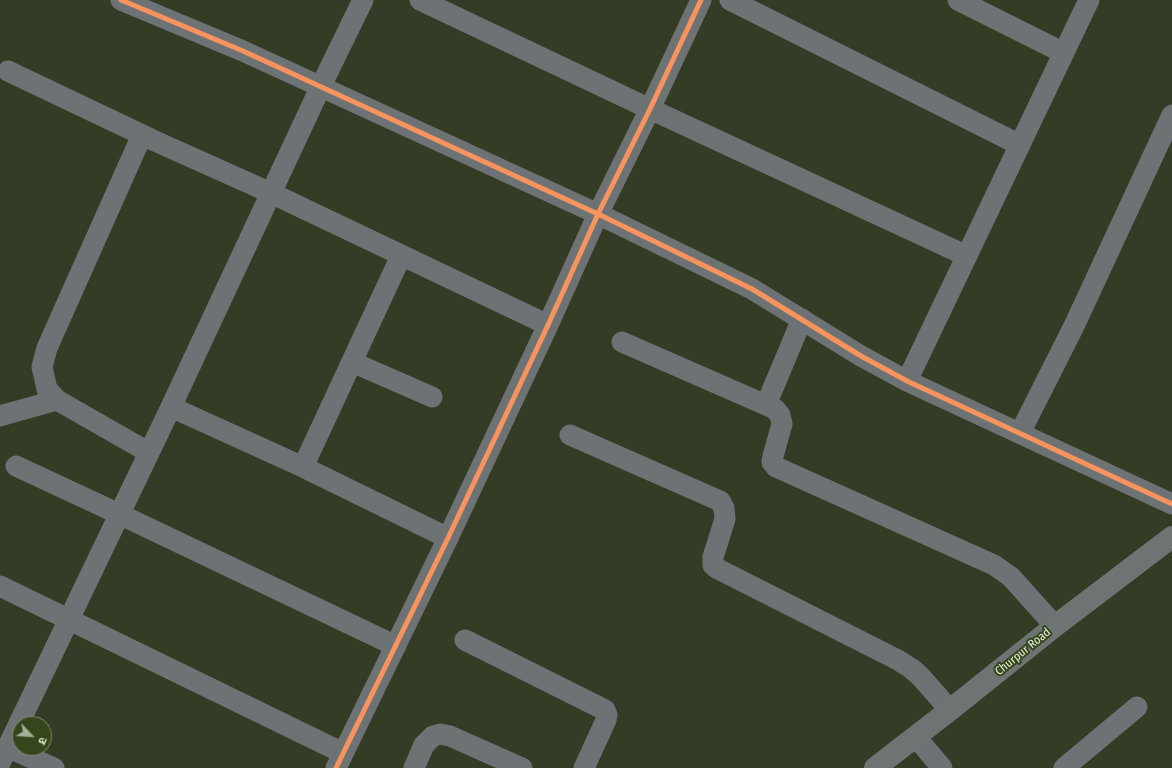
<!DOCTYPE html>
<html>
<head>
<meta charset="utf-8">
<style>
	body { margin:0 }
	#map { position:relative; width:1172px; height:768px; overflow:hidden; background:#343c26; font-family:"Fira Sans Condensed","Noto Sans Devanagari",sans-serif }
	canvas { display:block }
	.north { position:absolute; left:12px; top:716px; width:40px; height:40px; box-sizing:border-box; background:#36461c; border:1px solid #7b8966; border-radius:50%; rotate:115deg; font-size:11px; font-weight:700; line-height:16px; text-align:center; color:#e3edd5 }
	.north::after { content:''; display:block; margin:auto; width:14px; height:18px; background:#a6af98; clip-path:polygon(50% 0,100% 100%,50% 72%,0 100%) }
</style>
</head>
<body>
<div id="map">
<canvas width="1172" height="768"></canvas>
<div class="north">उ</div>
</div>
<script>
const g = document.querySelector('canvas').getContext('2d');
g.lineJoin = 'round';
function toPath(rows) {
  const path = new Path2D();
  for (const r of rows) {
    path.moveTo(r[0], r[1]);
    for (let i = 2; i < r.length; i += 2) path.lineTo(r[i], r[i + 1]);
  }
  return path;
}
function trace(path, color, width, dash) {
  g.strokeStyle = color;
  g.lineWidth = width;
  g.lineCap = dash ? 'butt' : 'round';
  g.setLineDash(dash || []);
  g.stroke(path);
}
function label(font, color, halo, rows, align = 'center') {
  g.font = font + ' "Fira Sans Condensed",sans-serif';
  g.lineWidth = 4;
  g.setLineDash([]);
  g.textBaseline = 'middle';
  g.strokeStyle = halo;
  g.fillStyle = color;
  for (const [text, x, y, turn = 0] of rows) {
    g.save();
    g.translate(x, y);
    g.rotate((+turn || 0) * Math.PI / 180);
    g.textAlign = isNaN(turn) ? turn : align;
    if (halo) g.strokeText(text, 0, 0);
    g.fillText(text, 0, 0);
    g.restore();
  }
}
trace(toPath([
	[121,0,243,51,598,214,752,289,861,356,907,381,1172,504],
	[420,0,650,109,967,256],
	[730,0,1020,145],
	[958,0,1064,53],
	[8,71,155,141,271,193,548,325],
	[142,135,47,348,42,367,47,389,57,400,148,452],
	[622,342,775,409,780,415,782,424,773,456,772,462,776,467,994,565,1011,577,1055,626],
	[352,362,432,397],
	[907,381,1089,0],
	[766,405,802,319],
	[171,407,303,467,448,538],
	[0,416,57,400],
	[1020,433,1074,326,1172,115],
	[570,435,720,501,724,508,725,519,713,557,713,565,718,569,898,660,912,669,920,676,950,710],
	[16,466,119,514,396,646],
	[303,467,401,256],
	[0,586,343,753],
	[465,640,605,710,607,715,606,720,584,768],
	[916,737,942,768],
	[7,747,54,768],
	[0,763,171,407,321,86,363,0],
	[336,768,448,538,548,325,598,214,650,109,701,0],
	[414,768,424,745,433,736,440,734,450,736,522,768],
	[1064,768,1137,707]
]), '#6d7374', 21);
trace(toPath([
	[875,768,950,710,1055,626,1172,537]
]), '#6d7473', 22);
trace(toPath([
	[121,0,243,51,598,214,752,289,861,356,907,381,1172,504],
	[336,768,448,538,548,325,598,214,650,109,701,0]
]), '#f8935d', 5);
label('12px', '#e3edd5', '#36461c', [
	["Churpur Road",1023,652,-39]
]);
</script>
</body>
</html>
